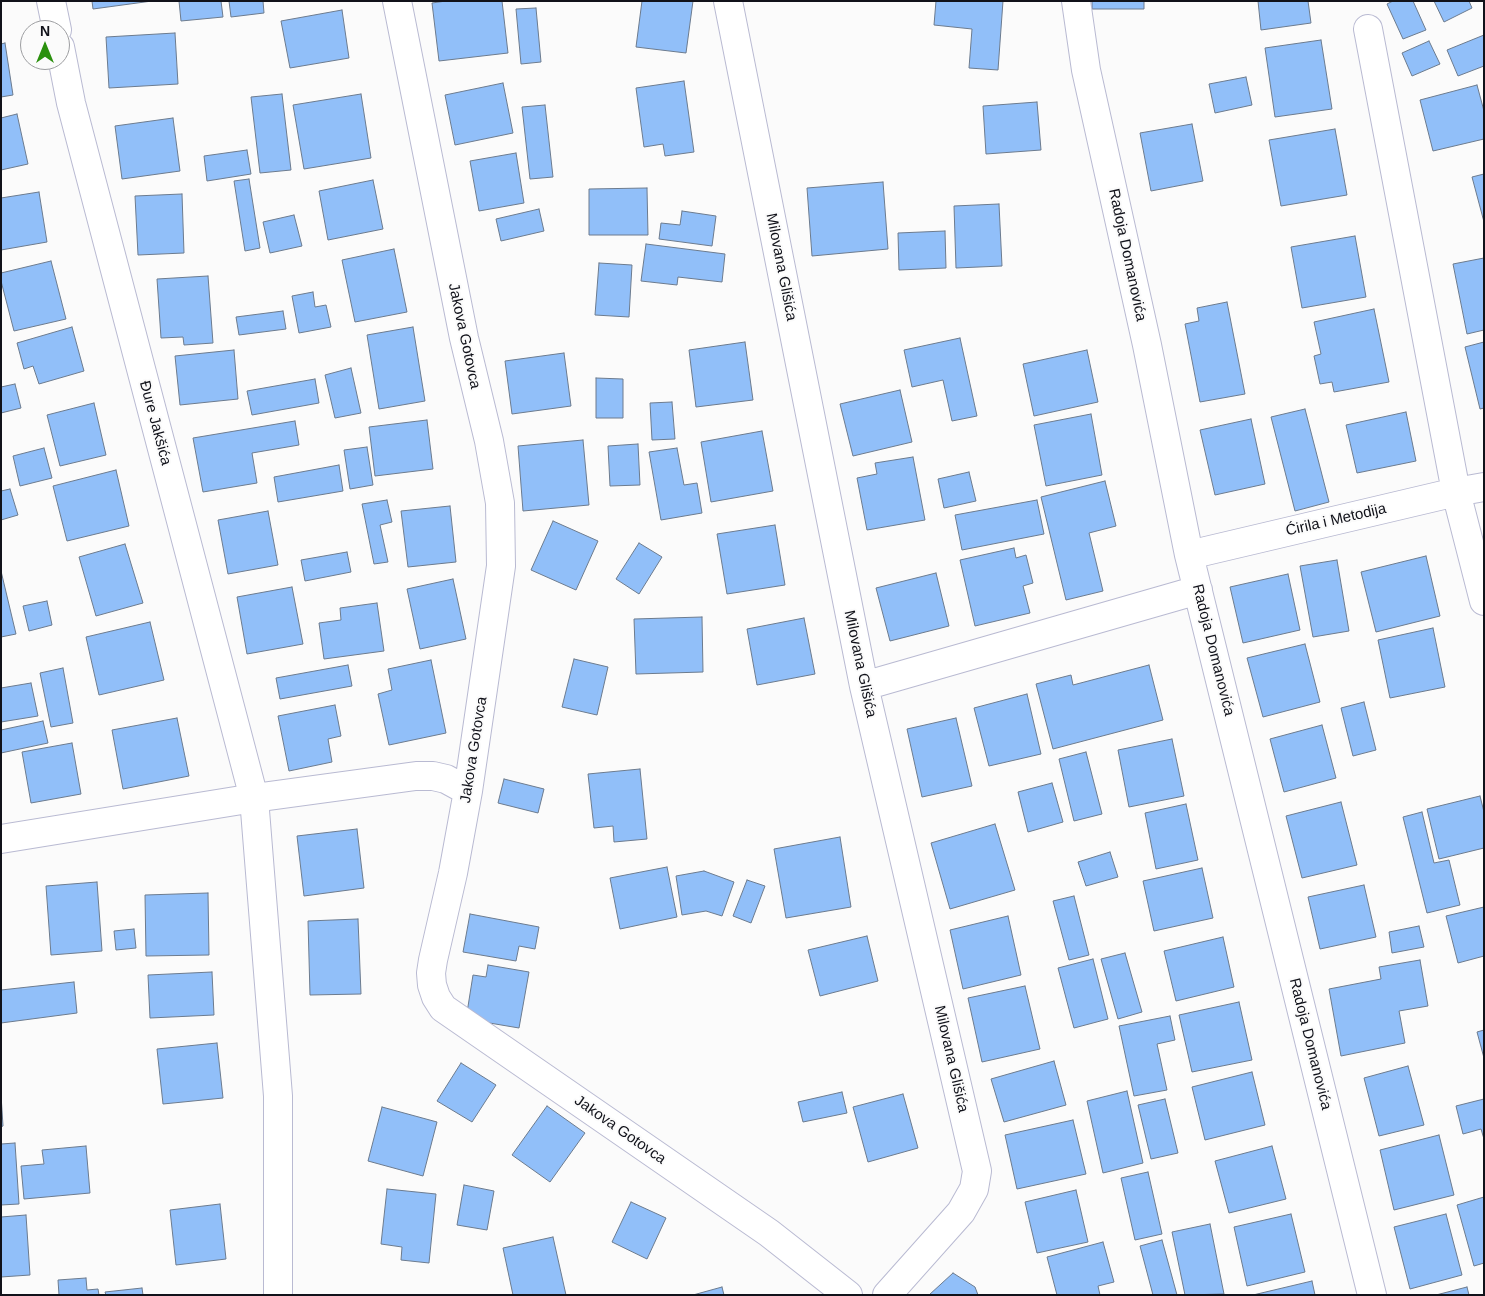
<!DOCTYPE html>
<html>
<head>
<meta charset="utf-8">
<style>
	body { margin:0 }
	#map { position:relative; width:1485px; height:1296px; overflow:hidden; background:#fbfbfb; font-family:Arial,sans-serif }
	canvas { display:block }
	.frame { position:absolute; inset:0; border:2px solid #11121a; pointer-events:none }
	.north { position:absolute; left:20px; top:20px; width:50px; height:50px; box-sizing:border-box; background:#fbfbfb; border:1px solid #9d9ea1; border-radius:50%; rotate:0deg; font-size:14px; font-weight:700; line-height:20px; text-align:center; color:#11121a }
	.north::after { content:''; display:block; margin:auto; width:18px; height:22px; background:#2b900e; clip-path:polygon(50% 0,100% 100%,50% 72%,0 100%) }
</style>
</head>
<body>
<div id="map">
<canvas width="1485" height="1296"></canvas>
<div class="frame"></div>
<div class="north">N</div>
</div>
<script>
const g = document.querySelector('canvas').getContext('2d');
g.lineJoin = 'round';
function fill(path, color) {
  g.fillStyle = color;
  g.fill(path, 'evenodd');
}
function toPath(rows) {
  const path = new Path2D();
  for (const r of rows) {
    path.moveTo(r[0], r[1]);
    for (let i = 2; i < r.length; i += 2) path.lineTo(r[i], r[i + 1]);
  }
  return path;
}
function trace(path, color, width, dash) {
  g.strokeStyle = color;
  g.lineWidth = width;
  g.lineCap = dash ? 'butt' : 'round';
  g.setLineDash(dash || []);
  g.stroke(path);
}
function label(font, color, halo, rows, align = 'center') {
  g.font = font + ' Arial,sans-serif';
  g.lineWidth = 4;
  g.setLineDash([]);
  g.textBaseline = 'middle';
  g.strokeStyle = halo;
  g.fillStyle = color;
  for (const [text, x, y, turn = 0] of rows) {
    g.save();
    g.translate(x, y);
    g.rotate((+turn || 0) * Math.PI / 180);
    g.textAlign = isNaN(turn) ? turn : align;
    if (halo) g.strokeText(text, 0, 0);
    g.fillText(text, 0, 0);
    g.restore();
  }
}
const building = toPath([
	[92,1,152,1,93,9,92,1],
	[179,1,221,1,223,17,181,21,179,1],
	[229,1,263,1,264,13,231,17,229,1],
	[446,1,502,1,508,53,439,61,432,3,446,1],
	[642,1,693,1,686,53,636,47,642,1],
	[936,1,1003,1,998,70,969,68,972,29,934,25,936,1],
	[1092,1,1144,1,1144,9,1092,9,1092,1],
	[1258,1,1308,1,1311,23,1261,30,1258,1],
	[1393,1,1413,1,1426,30,1403,39,1387,4,1393,1],
	[1434,1,1469,1,1472,8,1444,22,1434,1],
	[536,8,541,62,521,64,516,9,536,8],
	[342,10,349,58,290,68,281,21,342,10],
	[175,33,178,84,109,88,106,37,175,33],
	[1484,35,1484,66,1458,76,1447,50,1484,35],
	[1321,40,1332,109,1275,117,1265,48,1321,40],
	[1429,41,1440,64,1412,76,1402,53,1429,41],
	[5,43,13,95,1,97,1,44,5,43],
	[1246,77,1252,105,1215,113,1209,84,1246,77],
	[684,81,694,152,665,156,663,144,644,147,636,88,684,81],
	[503,83,513,133,455,145,445,95,503,83],
	[1477,85,1484,111,1484,139,1433,151,1420,100,1477,85],
	[282,94,291,170,260,173,251,97,282,94],
	[361,94,371,158,304,169,293,105,361,94],
	[1037,102,1041,150,986,154,983,106,1037,102],
	[545,105,553,177,530,179,522,107,545,105],
	[17,114,28,164,1,170,1,118,17,114],
	[173,118,180,171,122,179,115,126,173,118],
	[1192,124,1203,181,1151,191,1140,133,1192,124],
	[1335,129,1347,195,1281,206,1269,140,1335,129],
	[247,150,251,174,207,181,204,156,247,150],
	[516,153,524,203,479,211,470,161,516,153],
	[1484,174,1484,222,1472,177,1484,174],
	[249,179,260,248,245,251,234,181,249,179],
	[373,180,383,229,328,240,319,191,373,180],
	[883,182,888,249,812,256,807,188,883,182],
	[647,188,648,235,589,235,589,189,647,188],
	[39,192,47,242,1,250,1,198,39,192],
	[182,194,184,253,138,255,135,196,182,194],
	[999,204,1002,266,956,268,954,206,999,204],
	[539,209,544,231,501,241,496,219,539,209],
	[682,211,716,216,712,246,659,239,661,223,680,225,682,211],
	[294,215,302,246,270,253,263,222,294,215],
	[945,231,946,268,899,270,898,233,945,231],
	[1355,236,1366,297,1302,308,1291,247,1355,236],
	[646,244,725,254,722,282,678,277,677,285,641,281,646,244],
	[394,249,407,312,355,322,342,260,394,249],
	[1484,258,1484,330,1467,334,1453,264,1484,258],
	[51,261,66,319,14,331,1,281,1,273,51,261],
	[599,263,632,265,629,317,595,315,599,263],
	[208,276,213,343,184,345,183,337,161,338,157,279,208,276],
	[313,292,315,307,326,305,331,327,299,333,292,296,313,292],
	[1227,302,1245,394,1200,402,1185,324,1199,321,1197,308,1227,302],
	[1374,309,1389,382,1334,392,1332,382,1320,384,1314,356,1321,354,1314,322,1374,309],
	[283,311,286,329,239,335,236,317,283,311],
	[72,327,84,371,39,384,33,366,24,369,17,343,72,327],
	[413,327,425,401,379,409,367,335,413,327],
	[960,338,977,416,952,421,943,380,912,387,904,350,960,338],
	[745,342,753,400,696,407,689,350,745,342],
	[1484,342,1484,408,1480,409,1465,347,1484,342],
	[234,350,238,399,180,405,175,356,234,350],
	[1087,350,1098,402,1034,416,1023,364,1087,350],
	[564,353,571,406,512,414,505,361,564,353],
	[351,368,361,413,335,418,325,375,351,368],
	[596,378,623,379,623,418,596,418,596,378],
	[315,379,319,403,252,415,247,391,315,379],
	[15,384,21,408,1,413,1,387,15,384],
	[900,390,912,442,853,456,840,404,900,390],
	[672,402,675,439,652,440,650,403,672,402],
	[94,403,106,455,60,466,47,415,94,403],
	[1305,409,1329,502,1295,511,1271,417,1305,409],
	[1406,412,1416,461,1357,473,1346,425,1406,412],
	[1091,414,1102,475,1046,486,1034,425,1091,414],
	[1251,419,1265,484,1215,495,1200,430,1251,419],
	[427,420,433,469,375,476,369,427,427,420],
	[295,421,299,445,252,453,257,483,203,492,193,438,295,421],
	[762,431,773,491,711,502,701,442,762,431],
	[583,440,589,505,523,511,518,446,583,440],
	[638,444,640,485,610,486,608,446,638,444],
	[367,447,373,485,350,489,344,450,367,447],
	[44,448,52,478,20,486,13,456,44,448],
	[677,448,684,485,697,483,702,513,661,520,649,452,677,448],
	[913,457,925,520,867,530,857,478,877,474,875,463,913,457],
	[339,465,343,491,278,502,274,477,339,465],
	[116,470,129,526,67,541,53,486,116,470],
	[969,472,976,501,944,508,938,479,969,472],
	[1105,481,1116,526,1089,533,1103,591,1066,600,1041,497,1105,481],
	[10,489,18,515,1,520,1,491,10,489],
	[387,500,392,522,380,525,388,562,374,564,362,504,387,500],
	[1037,500,1044,534,962,550,955,515,1037,500],
	[450,506,456,562,408,567,401,511,450,506],
	[268,511,278,565,228,574,218,520,268,511],
	[553,521,598,541,576,590,531,570,553,521],
	[775,525,785,585,727,594,717,534,775,525],
	[639,543,662,557,639,594,616,579,639,543],
	[125,544,143,603,96,616,79,557,125,544],
	[1014,548,1016,558,1026,555,1033,583,1023,586,1030,613,975,626,960,560,1014,548],
	[347,552,351,572,305,581,301,560,347,552],
	[1426,556,1440,616,1376,632,1361,572,1426,556],
	[1337,560,1349,631,1313,637,1300,566,1337,560],
	[1,571,16,634,1,637,1,571],
	[936,573,949,626,890,641,876,588,936,573],
	[1288,574,1300,630,1243,643,1230,587,1288,574],
	[453,579,466,639,420,649,407,589,453,579],
	[292,587,303,644,247,654,237,597,292,587],
	[47,601,52,625,29,631,23,606,47,601],
	[377,603,384,651,324,659,319,623,341,620,340,608,377,603],
	[702,617,703,672,636,674,634,619,702,617],
	[804,618,815,674,757,685,747,629,804,618],
	[150,622,164,680,99,695,86,637,150,622],
	[1433,628,1445,687,1390,698,1378,640,1433,628],
	[1305,644,1320,702,1263,717,1247,658,1305,644],
	[574,659,608,667,597,715,562,707,574,659],
	[431,660,446,733,389,745,378,694,392,690,388,669,431,660],
	[348,665,352,686,280,699,276,678,348,665],
	[1149,665,1163,720,1053,749,1036,684,1071,675,1073,685,1149,665],
	[63,668,73,723,51,727,40,673,63,668],
	[31,683,38,716,1,722,1,688,31,683],
	[1027,694,1041,754,989,766,974,708,1027,694],
	[1364,702,1376,750,1353,756,1341,708,1364,702],
	[335,705,341,736,328,739,332,762,289,771,278,716,335,705],
	[177,718,189,776,123,789,112,730,177,718],
	[956,718,972,786,922,797,907,729,956,718],
	[43,721,48,743,1,753,1,730,43,721],
	[1322,725,1336,778,1284,792,1270,739,1322,725],
	[1172,739,1184,796,1129,807,1118,750,1172,739],
	[72,743,81,794,31,803,22,752,72,743],
	[1086,752,1102,814,1074,821,1059,759,1086,752],
	[640,769,647,839,614,842,613,826,594,828,588,774,640,769],
	[504,779,544,789,538,813,498,803,504,779],
	[1052,783,1063,822,1028,832,1018,792,1052,783],
	[1480,796,1484,812,1484,848,1439,859,1427,809,1480,796],
	[1341,802,1357,865,1302,878,1286,816,1341,802],
	[1186,804,1198,860,1156,869,1145,813,1186,804],
	[1422,812,1434,863,1449,860,1460,905,1427,913,1403,817,1422,812],
	[995,824,1015,890,950,909,931,843,995,824],
	[357,829,364,888,304,896,297,836,357,829],
	[840,837,851,907,786,918,774,849,840,837],
	[1110,852,1118,877,1086,886,1078,862,1110,852],
	[667,867,677,917,620,929,610,878,667,867],
	[1202,868,1213,918,1154,931,1143,881,1202,868],
	[704,871,734,882,722,916,706,911,682,915,676,876,704,871],
	[747,880,765,886,751,923,733,916,747,880],
	[97,882,102,951,51,955,46,886,97,882],
	[1364,885,1376,937,1320,949,1308,897,1364,885],
	[208,893,209,955,146,956,145,895,208,893],
	[1074,896,1089,955,1069,960,1053,901,1074,896],
	[1484,907,1484,956,1458,963,1446,916,1484,907],
	[470,914,539,927,535,949,519,946,516,961,463,952,470,914],
	[1008,916,1021,975,963,989,950,930,1008,916],
	[358,919,361,994,310,995,308,921,358,919],
	[1419,926,1424,947,1392,953,1389,932,1419,926],
	[134,929,136,948,116,950,114,931,134,929],
	[867,936,878,981,820,996,808,950,867,936],
	[1223,937,1234,987,1176,1001,1164,951,1223,937],
	[1125,953,1142,1012,1118,1019,1101,959,1125,953],
	[1093,959,1108,1019,1074,1028,1058,968,1093,959],
	[1420,960,1428,1006,1399,1011,1405,1043,1341,1056,1329,989,1381,979,1379,967,1420,960],
	[488,965,529,972,519,1028,466,1019,473,975,486,977,488,965],
	[212,972,214,1015,150,1018,148,975,212,972],
	[74,982,77,1013,1,1023,1,990,74,982],
	[1025,986,1040,1049,982,1062,968,998,1025,986],
	[1239,1002,1252,1060,1192,1072,1179,1015,1239,1002],
	[1170,1016,1175,1040,1157,1044,1167,1090,1134,1096,1119,1026,1170,1016],
	[1484,1030,1484,1058,1477,1032,1484,1030],
	[217,1043,223,1098,163,1104,157,1049,217,1043],
	[1054,1061,1066,1105,1004,1122,991,1079,1054,1061],
	[461,1063,496,1085,472,1122,437,1101,461,1063],
	[1408,1066,1424,1125,1379,1136,1364,1078,1408,1066],
	[1252,1072,1265,1125,1205,1140,1192,1087,1252,1072],
	[1127,1091,1143,1163,1103,1173,1087,1101,1127,1091],
	[842,1092,847,1113,803,1122,798,1102,842,1092],
	[903,1094,918,1148,868,1162,853,1107,903,1094],
	[1,1095,3,1126,1,1127,1,1095],
	[1165,1099,1178,1153,1151,1159,1138,1105,1165,1099],
	[1484,1099,1484,1139,1481,1129,1463,1134,1456,1106,1484,1099],
	[547,1106,585,1133,550,1182,512,1155,547,1106],
	[382,1107,437,1122,423,1176,368,1161,382,1107],
	[1073,1120,1086,1174,1017,1189,1005,1135,1073,1120],
	[1439,1135,1454,1195,1394,1210,1380,1150,1439,1135],
	[15,1143,19,1204,1,1205,1,1144,15,1143],
	[86,1146,90,1193,24,1199,21,1166,44,1164,42,1150,86,1146],
	[1272,1146,1286,1199,1229,1213,1215,1161,1272,1146],
	[1148,1172,1162,1234,1135,1240,1121,1178,1148,1172],
	[464,1185,494,1191,487,1230,457,1225,464,1185],
	[387,1189,436,1194,429,1263,401,1260,402,1247,381,1244,387,1189],
	[1076,1190,1088,1242,1037,1253,1025,1202,1076,1190],
	[1484,1197,1484,1263,1474,1266,1457,1205,1484,1197],
	[631,1202,666,1218,647,1259,612,1242,631,1202],
	[220,1204,226,1259,176,1265,170,1210,220,1204],
	[1291,1214,1305,1272,1247,1286,1234,1227,1291,1214],
	[1446,1214,1462,1275,1410,1289,1394,1227,1446,1214],
	[26,1215,30,1275,1,1277,1,1217,26,1215],
	[1210,1224,1224,1294,1185,1295,1172,1232,1210,1224],
	[553,1237,566,1295,513,1295,503,1248,553,1237],
	[1162,1240,1177,1295,1153,1295,1140,1246,1162,1240],
	[1103,1242,1114,1282,1098,1286,1100,1295,1057,1295,1047,1257,1103,1242],
	[953,1273,975,1287,978,1295,929,1295,953,1273],
	[86,1278,87,1290,98,1289,99,1295,59,1295,58,1280,86,1278],
	[1312,1281,1315,1295,1253,1295,1312,1281],
	[722,1287,724,1295,693,1295,722,1287],
	[1467,1287,1469,1295,1436,1295,1467,1287],
	[142,1288,143,1295,106,1295,105,1292,142,1288]
]);
fill(building, '#91bff9');
trace(building, '#6c7b8e', 1);
const street = toPath([
	[51,1,57,30],
	[397,1,464,338,489,441,500,503,501,566,468,791,453,873,433,960,431,973,432,985,436,997,443,1008,769,1233,848,1295],
	[728,1,864,686,977,1171,974,1189,961,1212,887,1295],
	[1076,1,1086,70,1147,345,1189,555,1372,1295],
	[1368,29,1456,492,1484,601],
	[60,47,71,103,254,798,416,776,433,776,446,779,468,791],
	[1189,555,1456,492,1484,487],
	[864,686,1198,590],
	[1,839,254,798,278,1096,278,1295]
]);
trace(street, '#b9bad2', 30);
trace(street, '#fff', 28);
label('15px', '#11121a', '#fbfbfb', [
	["Radoja Domanovića",1127,255,78],
	["Milovana Glišića",781,267,79],
	["Jakova Gotovca",464,336,78],
	["Đure Jakšića",155,423,75],
	["Ćirila i Metodija",1336,520,-13],
	["Radoja Domanovića",1213,650,76],
	["Milovana Glišića",860,664,78],
	["Jakova Gotovca",474,750,-81],
	["Radoja Domanovića",1310,1044,76],
	["Milovana Glišića",951,1059,77],
	["Jakova Gotovca",620,1130,35]
]);
</script>
</body>
</html>
